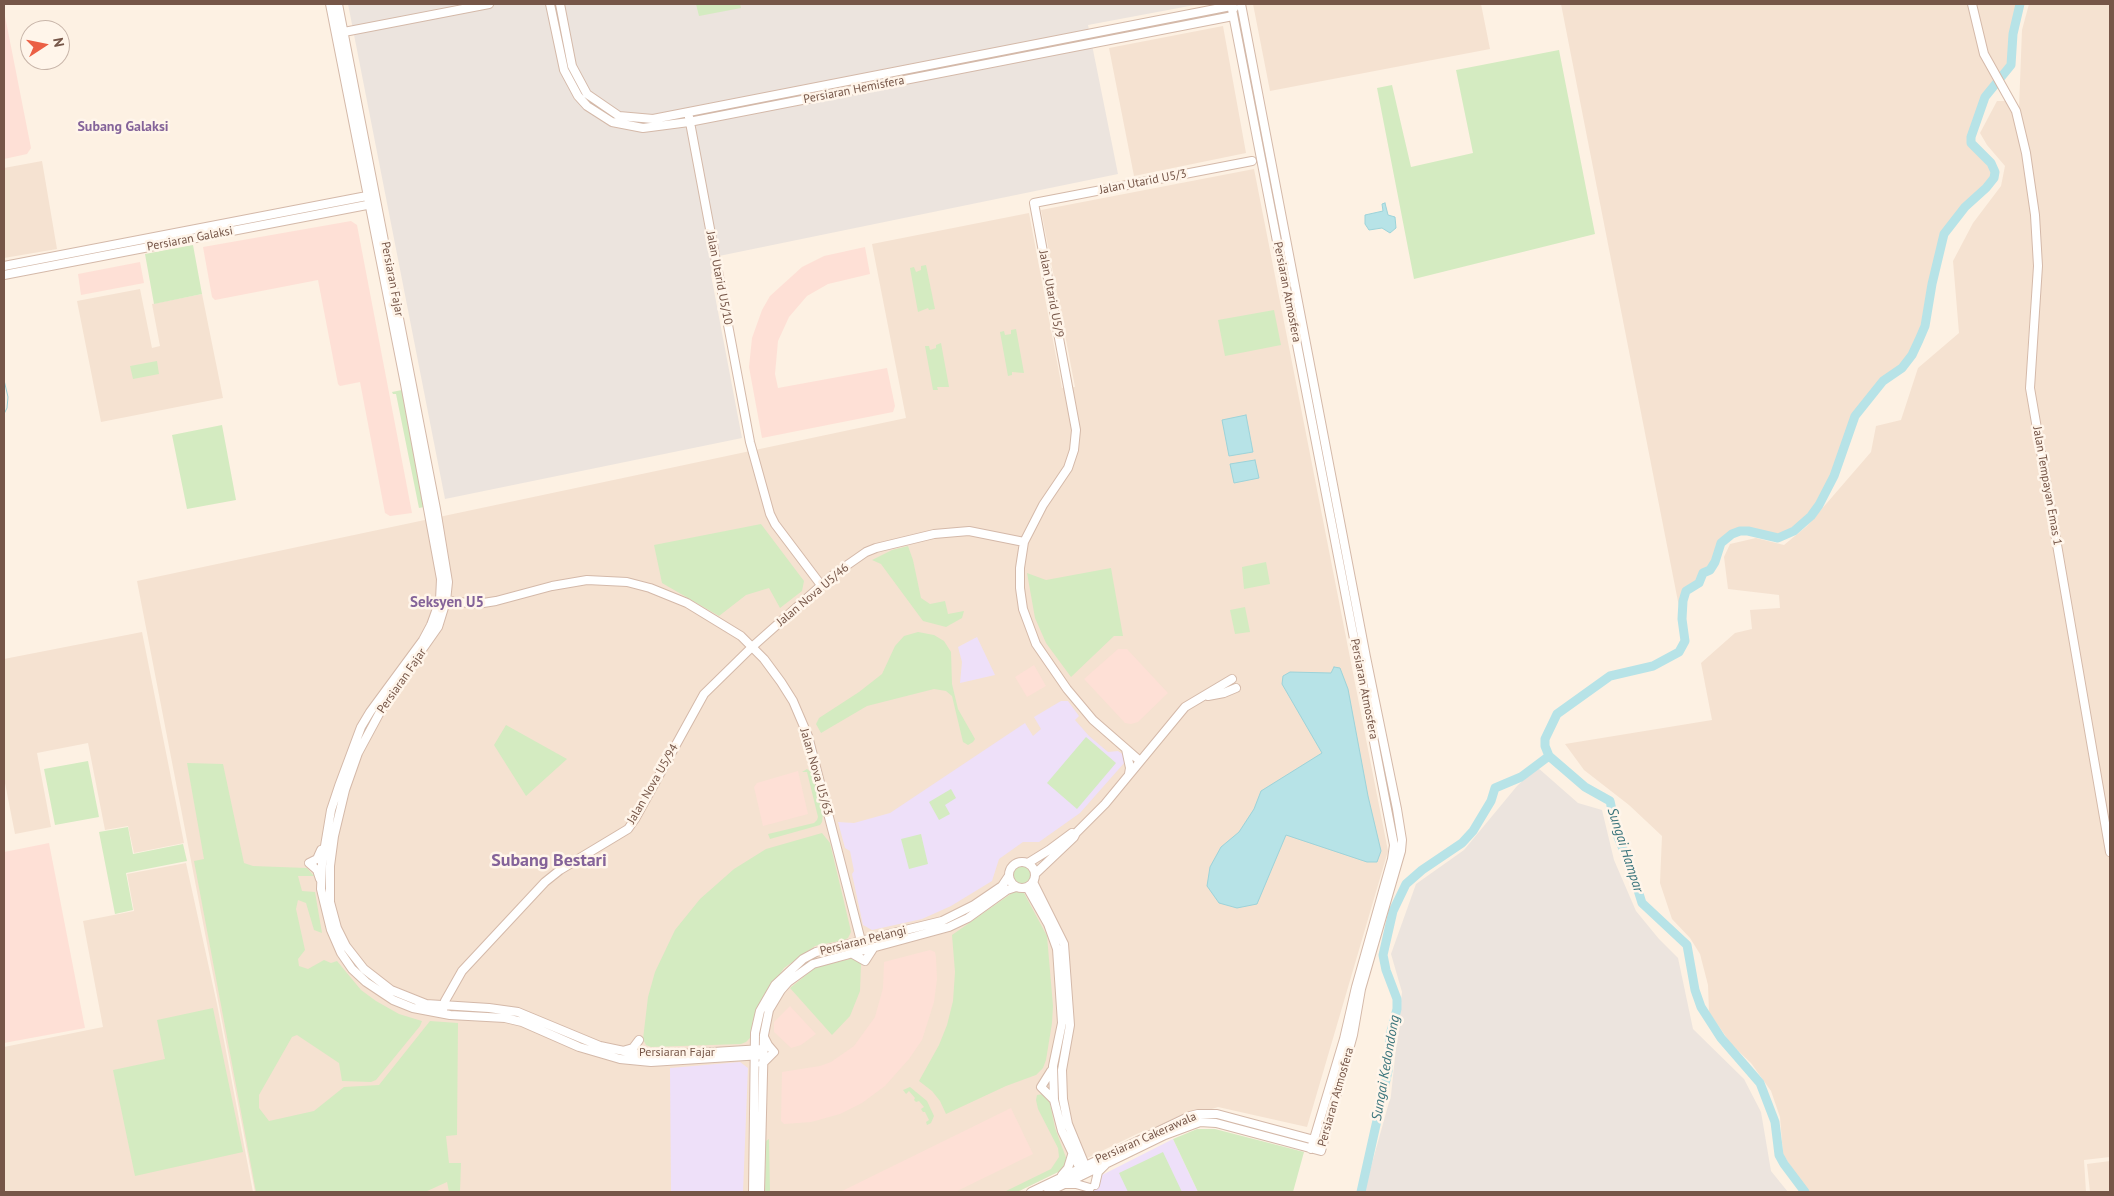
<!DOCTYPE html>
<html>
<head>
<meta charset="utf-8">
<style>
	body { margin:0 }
	#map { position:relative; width:2114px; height:1196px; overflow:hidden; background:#fdf1e3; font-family:"PT Sans",sans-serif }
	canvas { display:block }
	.frame { position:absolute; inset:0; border:5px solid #765648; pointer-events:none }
	.north { position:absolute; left:20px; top:20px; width:50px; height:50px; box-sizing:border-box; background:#fff5ea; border:1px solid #c8b5a9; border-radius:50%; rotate:79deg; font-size:14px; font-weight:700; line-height:20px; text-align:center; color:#765648 }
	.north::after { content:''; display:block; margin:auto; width:18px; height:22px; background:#eb5f44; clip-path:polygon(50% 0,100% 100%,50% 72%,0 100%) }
</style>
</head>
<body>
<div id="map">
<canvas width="2114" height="1196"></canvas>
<div class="frame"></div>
<div class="north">N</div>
</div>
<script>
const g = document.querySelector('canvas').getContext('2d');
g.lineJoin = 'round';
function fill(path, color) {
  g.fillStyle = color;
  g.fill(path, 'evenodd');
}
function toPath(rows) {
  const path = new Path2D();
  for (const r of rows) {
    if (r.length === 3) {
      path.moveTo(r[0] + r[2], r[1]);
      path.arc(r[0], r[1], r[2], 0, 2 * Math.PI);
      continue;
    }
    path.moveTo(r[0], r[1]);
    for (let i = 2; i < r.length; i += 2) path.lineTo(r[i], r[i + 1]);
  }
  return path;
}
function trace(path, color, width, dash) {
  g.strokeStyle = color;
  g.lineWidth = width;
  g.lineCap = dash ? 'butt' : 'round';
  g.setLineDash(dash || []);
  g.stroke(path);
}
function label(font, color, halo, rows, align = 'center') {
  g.font = font + ' "PT Sans",sans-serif';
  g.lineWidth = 5;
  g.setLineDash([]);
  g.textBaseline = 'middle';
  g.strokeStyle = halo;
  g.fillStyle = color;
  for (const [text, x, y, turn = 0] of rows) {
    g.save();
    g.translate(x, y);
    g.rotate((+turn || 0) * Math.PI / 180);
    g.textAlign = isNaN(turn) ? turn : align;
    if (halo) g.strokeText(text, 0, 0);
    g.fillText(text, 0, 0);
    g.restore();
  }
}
fill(toPath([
	[1253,4,1481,4,1490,49,1270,91],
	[1561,4,2021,4,2013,34,2012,66,1986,97,1972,137,1972,143,1992,163,1996,172,1994,179,1948,227,1933,284,1927,326,1912,356,1902,369,1884,382,1856,417,1835,476,1812,517,1794,531,1778,539,1748,532,1732,535,1722,544,1716,562,1710,570,1703,574,1699,583,1686,592,1683,601,1682,622],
	[2029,4,2110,4,2110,842,2032,386,2040,264,2019,108,2022,30],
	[1223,26,1246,153,1134,176,1109,48],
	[1997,101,2007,101,2018,126,2033,215,2034,265,2027,358,2028,402,2110,862,2110,1157,2084,1160,2086,1192,1807,1192,1783,1154,1780,1117,1771,1091,1751,1063,1731,1044,1709,1012,1708,985,1700,954,1690,938,1672,919,1660,883,1662,836,1629,805,1584,770,1565,744,1712,720,1701,663,1735,633,1752,629,1750,610,1780,608,1779,595,1728,589,1724,557,1730,544,1756,538,1784,545,1807,526,1871,452,1876,426,1901,420,1918,368,1959,333,1953,261,1973,223,2001,186,2005,166,1987,145,1980,133],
	[42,161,57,249,4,258,4,168],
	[1254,169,1388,851,1307,1127,1218,1107,1139,1133,1017,1192,255,1192,137,581,906,418,872,244,1029,213,1062,388,1075,387,1041,210],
	[140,289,152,348,160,346,152,304,202,294,223,398,101,422,77,301],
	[142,632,184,843,134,853,128,826,105,830,88,743,37,753,51,827,15,834,4,778,4,659],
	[186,863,217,1004,253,1192,4,1192,4,1047,103,1027,83,921,134,911,127,874],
	[2110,1161,2110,1192,2090,1192,2087,1164]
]), '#f5e2d1');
fill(toPath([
	[4,11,31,148,27,154,4,159],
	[351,221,357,225,412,513,390,516,385,513,360,382,340,386,338,384,318,280,215,300,212,297,203,247],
	[865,247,870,274,828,284,807,296,789,317,778,341,775,374,778,388,887,368,895,406,893,412,762,438,749,367,752,338,762,310,770,296,802,267,824,256],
	[140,262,144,283,81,295,78,274],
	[1118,649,1127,649,1168,693,1138,722,1131,724,1125,723,1084,679],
	[1034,665,1046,686,1027,697,1015,677],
	[798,771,808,814,763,826,754,787,757,783],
	[49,843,85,1028,4,1043,4,852],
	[930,950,935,952,936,958,937,979,934,1002,922,1040,909,1059,885,1086,862,1103,840,1114,811,1122,784,1124,781,1121,782,1072,820,1066,831,1062,854,1046,875,1017,883,988,884,962],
	[790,1006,816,1034,801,1045,791,1048,774,1032,774,1022],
	[1011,1108,1033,1154,955,1192,840,1192]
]), '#fee0d6');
fill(toPath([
	[348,4,1200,4,1088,25,1118,174,719,256,711,275,742,438,445,499],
	[1537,767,1578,803,1602,810,1614,860,1636,911,1659,939,1678,958,1693,1029,1744,1079,1761,1112,1771,1171,1788,1192,1364,1192,1391,1095,1402,992,1391,954,1416,884,1464,850,1517,786]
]), '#ece4de');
fill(toPath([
	[977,637,995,675,960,683,962,662,958,647],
	[1061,701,1068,701,1079,716,1075,720,1089,736,1108,752,1118,751,1124,755,1125,762,1080,813,1039,842,1023,842,999,859,992,881,951,906,922,919,872,930,863,925,852,874,854,871,850,851,845,848,838,822,854,823,890,813,1025,723,1033,736,1041,729,1034,717],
	[740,1062,748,1068,743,1192,671,1192,670,1068],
	[1173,1139,1198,1192,1085,1192,1099,1185,1102,1175]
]), '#eee0f9');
fill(toPath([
	[696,4,740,4,741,8,699,16],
	[1218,12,1219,13,1218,15,1110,36,1109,34],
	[1559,50,1595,234,1414,279,1377,88,1392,85,1411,167,1473,153,1456,70],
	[193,245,202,294,154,304,145,254],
	[926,265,935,309,929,310,928,308,918,312,910,268,914,267,916,272,921,270,921,266],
	[1274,310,1281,345,1225,356,1218,320],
	[1016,329,1024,373,1012,372,1012,375,1008,376,1000,332,1004,331,1005,335,1011,334,1011,330],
	[941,343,949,387,937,387,938,390,933,390,925,346,929,346,930,350,936,348,936,345],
	[157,361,159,374,133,379,130,366],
	[402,390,424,507,419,508,396,394,393,394,392,392],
	[222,425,236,500,187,509,172,435],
	[761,524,804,581,802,591,780,608,769,588,746,595,719,616,662,583,654,545],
	[908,546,913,560,921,598,930,604,945,601,948,614,964,611,962,618,946,627,923,621,881,564,872,560,892,550],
	[1266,562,1270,584,1244,589,1242,567],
	[1111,568,1123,636,1114,636,1071,677,1046,643,1035,618,1027,573,1046,580],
	[1245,607,1250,632,1235,634,1230,610],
	[918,632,934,635,944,641,951,652,952,684,958,709,975,739,973,742,968,745,963,742,952,696,946,691,934,689,867,706,821,733,816,724,819,718,859,692,882,674,895,646,904,636],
	[506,725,567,759,526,796,494,745],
	[1086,737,1116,763,1077,809,1047,783],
	[88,761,99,817,55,825,44,769],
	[187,763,223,764,244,863,253,866,307,868,314,876,298,876,302,891,315,892,322,933,314,930,306,903,298,900,296,909,305,950,298,959,299,966,308,969,324,960,331,963,337,961,361,990,376,1001,399,1014,422,1021,420,1026,376,1080,371,1082,342,1081,339,1063,297,1035,292,1037,259,1095,259,1108,269,1121,314,1111,344,1087,379,1085,430,1021,458,1023,457,1135,446,1136,449,1163,461,1163,460,1192,449,1192,447,1182,425,1192,256,1192,194,861,204,859],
	[807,769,812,773,823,814,822,822,820,825,770,839,768,834,814,823,817,820,818,817,807,772,802,772],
	[951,789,956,798,945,805,950,814,939,820,929,802],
	[128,827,133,854,183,844,187,861,126,873,133,910,115,914,99,832],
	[822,833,830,843,850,927,851,932,848,938,844,940,815,946,784,968,760,1003,753,1020,750,1038,746,1042,741,1044,651,1047,646,1045,643,1039,648,997,655,972,675,930,700,899,734,869,766,849],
	[921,834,928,864,909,869,901,839],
	[1021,874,10],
	[1015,891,1024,893,1047,936,1053,1006,1052,1023,1046,1060,1043,1068,1036,1075,1006,1086,946,1114,940,1101,932,1091,919,1081,939,1045,947,1025,953,1001,955,972,952,935],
	[854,958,861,964,860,991,850,1016,832,1035,790,988,816,967],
	[213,1008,243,1152,135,1176,113,1070,165,1059,157,1020],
	[910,1087,927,1101,934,1116,931,1123,927,1125,926,1122,929,1120,925,1112,923,1112,921,1109,924,1107,919,1101,916,1102,914,1100,915,1098,909,1091,906,1094,903,1090],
	[1043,1094,1049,1098,1055,1128,1068,1163,1062,1170,1017,1192,1004,1192,1051,1169,1059,1157,1058,1148,1038,1109,1036,1100,1037,1095],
	[1197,1129,1215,1129,1304,1152,1293,1192,1198,1192,1173,1139],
	[769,1139,770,1192,765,1192,766,1141],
	[1163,1152,1182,1192,1128,1192,1119,1173]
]), '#d4ebc1');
const water = toPath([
	[1385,203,1388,215,1395,217,1396,228,1390,233,1382,228,1369,230,1365,224,1365,215,1383,211,1382,204,1385,203],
	[1246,415,1253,452,1229,456,1222,420,1246,415],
	[1255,460,1259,478,1234,483,1230,464,1255,460],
	[1334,667,1340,668,1348,689,1368,796,1381,851,1377,862,1367,862,1286,835,1257,904,1237,908,1219,903,1207,886,1210,867,1221,847,1239,832,1254,809,1261,791,1322,753,1282,684,1283,676,1290,672,1331,673,1334,667]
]);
fill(water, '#b7e3e7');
trace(water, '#9dd3d9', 1);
trace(toPath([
	[4,380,8,397,7,408,4,414]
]), '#9dd3d9', 1);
trace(toPath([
	[1549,756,1585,787,1610,801,1618,837,1631,868,1642,903,1687,945,1695,990,1701,1007,1721,1038,1760,1083,1775,1122,1779,1155,1784,1164,1805,1192],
	[1361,1192,1388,1071,1390,1035,1397,1009,1397,999,1386,970,1383,955,1393,911,1406,884,1422,870,1462,843,1473,831,1491,801,1495,788,1521,777,1549,756,1545,746,1545,739,1557,714,1610,676,1653,666,1679,652,1685,641,1682,619,1683,601,1686,591,1699,583,1703,573,1710,570,1715,562,1721,543,1732,534,1740,531,1748,531,1778,538,1794,531,1811,516,1819,505,1834,476,1855,416,1883,381,1902,368,1912,355,1919,340,1925,326,1932,284,1944,234,1965,207,1986,188,1994,178,1995,172,1991,163,1971,143,1971,137,1985,97,2011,65,2013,34,2020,4]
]), '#b7e3e7', 9);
const secondary = toPath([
	[330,4,405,384,441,579,440,600,431,625,423,640,370,712,361,727,339,786,331,810,322,864,321,889,331,930,341,953,352,969,366,982,393,1000,413,1008,450,1015,505,1018,522,1022,579,1047,620,1059,651,1062,762,1055],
	[338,4,436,509,448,582,446,601,438,627,386,701,358,753,345,790,334,836,330,866,330,902,337,928,346,946,364,969,391,990,426,1004,489,1008,518,1012,600,1046,638,1054,681,1054,762,1049],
	[550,4,564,70,578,96,587,106,612,122,643,128,689,122,1233,16],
	[560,4,572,66,587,94,619,116,653,119,1231,6,1234,8],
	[1231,4,1394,845,1392,859,1356,987,1344,1039,1311,1149],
	[1972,4,1984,54,2016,111,2026,153,2035,215,2038,266,2030,388,2110,852],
	[344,32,489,4],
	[689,117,750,442,770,514,775,524,821,585],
	[4,266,372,195],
	[4,275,372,204],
	[441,600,477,604,496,601,552,586,587,580,627,582,650,588,687,603,741,636,764,659,781,682,793,701,808,736,861,941],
	[1208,696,1224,693,1236,688],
	[1126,749,1130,768,1129,774],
	[1140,761,1093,720,1067,689,1036,644,1023,609,1020,588,1020,568,1024,542,1043,505,1068,468,1074,450,1076,430,1034,203,1252,161],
	[1022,875,13],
	[1028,863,1049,850,1072,833],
	[1035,874,1074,837,1076,833,1105,804,1185,707,1232,679],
	[320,879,317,870,309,863,317,859,321,850],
	[1033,882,1064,944,1070,1025,1062,1070,1063,1099,1068,1124,1087,1170],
	[1027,887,1048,924,1057,949,1062,1023,1053,1066,1054,1100,1062,1131,1082,1173],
	[851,953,865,961,874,947],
	[443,1010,445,1001,462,971,545,882,560,870,628,829,635,819,704,694,752,647,833,575,866,552,876,548,934,534,969,531,1024,542],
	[626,1050,633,1048,639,1040],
	[762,1064,774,1052,768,1045,764,1037],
	[1051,1071,1041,1087,1054,1100],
	[1062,1175,1068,1168,1072,1155],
	[1067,1184,1076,1184,1090,1188],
	[1095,1185,1098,1172,1105,1165],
	[753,1192,755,1033,760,1011,775,985,803,959,816,952,942,921,974,905,1002,886,1008,877],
	[760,1192,764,1035,769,1010,781,990,788,982,813,964,949,927,968,918,1007,890,1016,887],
	[1031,1192,1190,1116,1198,1114,1217,1114,1318,1141],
	[1048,1192,1165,1135,1200,1122,1216,1123,1321,1151,1353,1035,1361,989,1401,851,1402,840,1397,809,1366,657,1241,4]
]);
trace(secondary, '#d4b9a9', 10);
trace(secondary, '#fff', 8);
label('12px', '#765648', '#fff5ea', [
	["Persiaran Hemisfera",854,90,-11],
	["Jalan Utarid U5/3",1143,182,-11],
	["Persiaran Galaksi",190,239,-11],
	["Jalan Utarid U5/10",719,278,79],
	["Persiaran Fajar",392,279,79],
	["Persiaran Atmosfera",1287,292,79],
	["Jalan Utarid U5/9",1051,294,79],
	["Jalan Tempayan Emas 1",2047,486,80],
	["Jalan Nova U5/46",813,595,-40],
	["Persiaran Fajar",402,681,-55],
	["Persiaran Atmosfera",1364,689,79],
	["Jalan Nova U5/63",816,772,74],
	["Jalan Nova U5/94",653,784,-60],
	["Persiaran Pelangi",863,941,-14],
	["Persiaran Fajar",677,1053],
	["Persiaran Atmosfera",1336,1097,-74],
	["Persiaran Cakerawala",1146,1138,-24]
]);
label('bold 14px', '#846399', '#fff5ea', [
	["Subang Galaksi",123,127]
]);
label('italic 14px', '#3b757c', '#fff5ea', [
	["Sungai Hampar",1625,850,72],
	["Sungai Kedondong",1386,1068,-80]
]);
label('bold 15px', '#846399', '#fff5ea', [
	["Seksyen U5",447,603]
]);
label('bold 18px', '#846399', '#fff5ea', [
	["Subang Bestari",549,861]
]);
</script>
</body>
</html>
